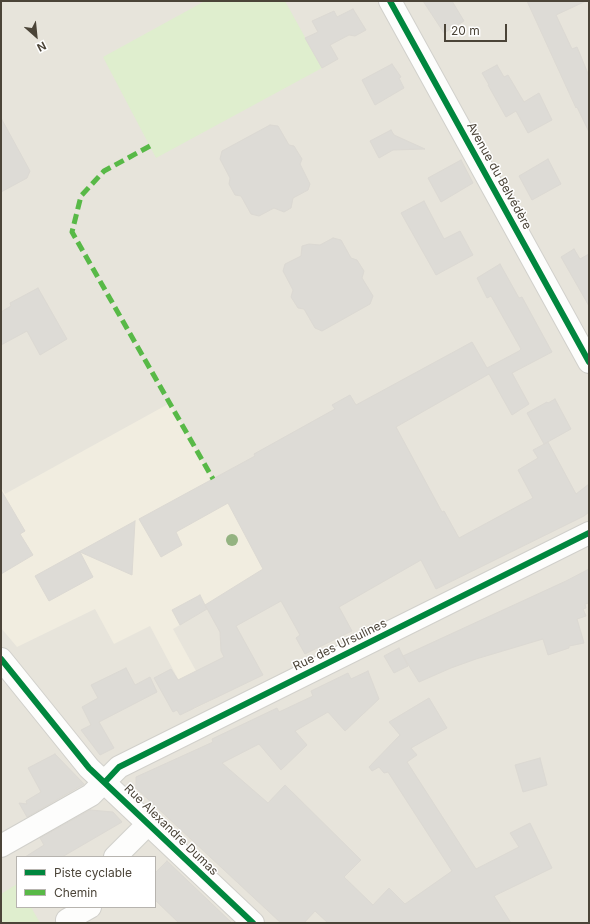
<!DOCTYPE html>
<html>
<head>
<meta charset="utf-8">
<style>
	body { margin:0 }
	#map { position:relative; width:590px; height:924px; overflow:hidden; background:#f3f2ee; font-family:Inter,sans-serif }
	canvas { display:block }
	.frame { position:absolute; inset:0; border:2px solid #4b4438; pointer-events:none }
	.legend { position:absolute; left:16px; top:856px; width:140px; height:52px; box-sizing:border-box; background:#fff; border:1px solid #b7b4af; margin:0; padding:5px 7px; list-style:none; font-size:12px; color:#4b4438 }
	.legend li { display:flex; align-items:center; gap:8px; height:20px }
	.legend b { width:20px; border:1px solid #b7b4af }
	.north { position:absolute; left:16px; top:16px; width:40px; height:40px; -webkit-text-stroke:3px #fff; paint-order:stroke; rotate:153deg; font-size:11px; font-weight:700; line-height:16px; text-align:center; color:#4b4438 }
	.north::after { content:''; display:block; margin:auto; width:14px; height:18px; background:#4b4438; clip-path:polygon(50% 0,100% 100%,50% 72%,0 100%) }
	.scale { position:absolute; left:444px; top:24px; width:63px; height:18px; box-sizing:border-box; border:2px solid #4b4438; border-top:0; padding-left:5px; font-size:12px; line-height:14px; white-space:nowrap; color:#4b4438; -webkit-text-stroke:3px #fff; paint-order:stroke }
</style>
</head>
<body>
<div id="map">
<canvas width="590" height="924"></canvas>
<div class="frame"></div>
<ul class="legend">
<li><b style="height:5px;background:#00873e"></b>Piste cyclable</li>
<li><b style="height:5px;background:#58b947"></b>Chemin</li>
</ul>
<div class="north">N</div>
<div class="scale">20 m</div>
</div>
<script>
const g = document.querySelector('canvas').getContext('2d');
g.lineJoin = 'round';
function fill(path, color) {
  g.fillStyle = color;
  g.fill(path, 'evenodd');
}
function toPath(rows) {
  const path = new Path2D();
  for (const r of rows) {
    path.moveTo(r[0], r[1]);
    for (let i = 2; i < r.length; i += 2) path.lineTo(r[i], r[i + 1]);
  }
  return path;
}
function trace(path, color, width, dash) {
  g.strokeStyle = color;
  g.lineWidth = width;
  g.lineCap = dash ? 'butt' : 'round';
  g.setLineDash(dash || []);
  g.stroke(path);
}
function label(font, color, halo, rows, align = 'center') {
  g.font = font + ' Inter,sans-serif';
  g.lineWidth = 3;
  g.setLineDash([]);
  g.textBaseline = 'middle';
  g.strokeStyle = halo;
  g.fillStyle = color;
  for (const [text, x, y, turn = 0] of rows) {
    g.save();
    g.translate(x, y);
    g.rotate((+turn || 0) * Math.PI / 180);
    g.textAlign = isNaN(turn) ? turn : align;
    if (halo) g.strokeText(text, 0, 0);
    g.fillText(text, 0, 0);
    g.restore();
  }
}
fill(toPath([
	[1,1,589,1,589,923,1,923],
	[17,857,155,857,155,907,17,907]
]), '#e7e4db');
fill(toPath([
	[170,403,213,479,237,466,296,578,214,621,207,609,173,629,212,700,194,709,150,626,114,644,95,609,17,647,1,628,1,487,5,494]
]), '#f1ede0');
fill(toPath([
	[205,1,285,1,322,68,156,158,103,57],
	[17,884,17,907,31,907,40,923,1,923,1,894]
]), '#dfeece');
const building = toPath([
	[423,1,452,1,464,21,444,33,423,1],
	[527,1,586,1,556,15,572,49,577,47,589,76,589,132,577,107,576,108,527,1],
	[353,9,366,30,355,36,349,35,330,45,338,59,322,68,305,38,318,32,312,21,334,11,337,17,353,9],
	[392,64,401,77,399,78,404,88,375,105,362,80,392,64],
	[497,65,504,77,508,75,524,102,539,93,552,120,528,133,516,111,506,117,488,85,489,85,482,73,497,65],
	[1,118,30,171,27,178,1,192,1,118],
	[270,125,278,126,289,145,294,146,302,159,300,164,310,184,308,190,293,198,291,208,284,212,274,208,259,216,251,214,241,196,235,195,229,184,230,178,220,159,222,151,270,125],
	[391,130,394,135,425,149,393,150,379,158,370,141,391,130],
	[548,159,561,184,532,200,519,176,548,159],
	[461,160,473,183,441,202,428,178,461,160],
	[424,201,444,239,460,231,473,255,436,275,401,213,424,201],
	[333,238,341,240,351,258,357,260,364,271,362,278,373,296,370,304,322,331,315,328,304,309,298,308,291,297,293,290,283,271,285,264,301,256,302,246,309,244,320,245,333,238],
	[574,249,580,259,589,254,589,306,561,257,574,249],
	[500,264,519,298,522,297,552,352,512,373,529,404,512,415,489,374,396,427,442,512,444,511,459,538,533,498,518,470,538,458,533,450,548,442,576,494,589,484,589,512,584,516,436,589,421,560,339,607,352,631,305,654,296,638,300,635,281,601,236,626,263,675,180,715,177,710,173,712,154,678,171,669,178,680,224,657,221,651,220,632,205,605,263,569,228,503,176,532,182,545,161,557,139,519,255,456,254,454,335,409,332,405,350,395,356,405,472,342,487,368,519,351,521,349,491,296,487,298,477,278,500,264],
	[38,288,67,339,40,355,27,331,1,345,1,312,11,306,10,303,38,288],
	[555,399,571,429,544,444,527,413,547,402,548,403,555,399],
	[1,490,25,531,20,534,33,555,1,574,1,490],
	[135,521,132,575,80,552,93,577,49,601,35,576,135,521],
	[589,569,589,603,585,604,586,608,583,609,586,616,577,619,584,643,569,646,569,648,548,655,543,639,476,659,451,668,419,682,403,656,566,581,589,569],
	[200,595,207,609,180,625,172,610,200,595],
	[399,648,408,666,394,673,384,656,399,648],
	[126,668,135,685,150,677,157,692,99,722,114,748,100,755,81,730,91,725,82,707,98,698,91,685,126,668],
	[368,671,379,699,345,731,328,712,295,731,307,745,281,770,259,744,222,763,268,803,285,785,361,860,344,877,373,905,389,888,405,904,452,871,388,772,384,773,379,767,372,771,369,767,400,735,389,722,429,698,447,728,411,748,417,755,407,762,476,869,519,847,510,833,530,823,552,868,494,896,511,923,328,923,315,911,304,923,281,923,136,788,136,777,213,742,212,739,277,708,279,712,313,696,311,691,348,673,351,679,368,671],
	[55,754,84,784,27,817,19,803,27,804,26,801,41,792,28,768,55,754],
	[540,758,547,785,523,792,515,765,540,758],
	[90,810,113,812,122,822,62,857,25,857,44,845,40,838,90,810],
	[167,861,232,923,179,923,155,900,155,873,167,861]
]);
fill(building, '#dddbd6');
trace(building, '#dcd9d3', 1);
const minor = toPath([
	[390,1,589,362],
	[1,659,89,768,253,923],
	[1,846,91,795,119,767,589,533],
	[115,857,148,824],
	[68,923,67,920,90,907]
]);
trace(minor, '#d1d0cb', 24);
trace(minor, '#fdfdfc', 22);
trace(toPath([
	[150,146,104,171,81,196,72,232,213,479]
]), '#58b947', 5, [10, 5]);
trace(toPath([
	[390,1,589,362],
	[1,659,89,768,253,923],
	[105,782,119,767,589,533]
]), '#00873e', 6);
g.fillStyle = '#94b381';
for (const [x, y] of [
	[232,540]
]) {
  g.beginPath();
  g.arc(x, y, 6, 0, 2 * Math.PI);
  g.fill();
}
label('12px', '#4b4438', '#fff', [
	["Avenue du Belvédère",499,176,61],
	["Rue des Ursulines",340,645,-26],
	["Rue Alexandre Dumas",171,830,44]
]);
</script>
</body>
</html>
